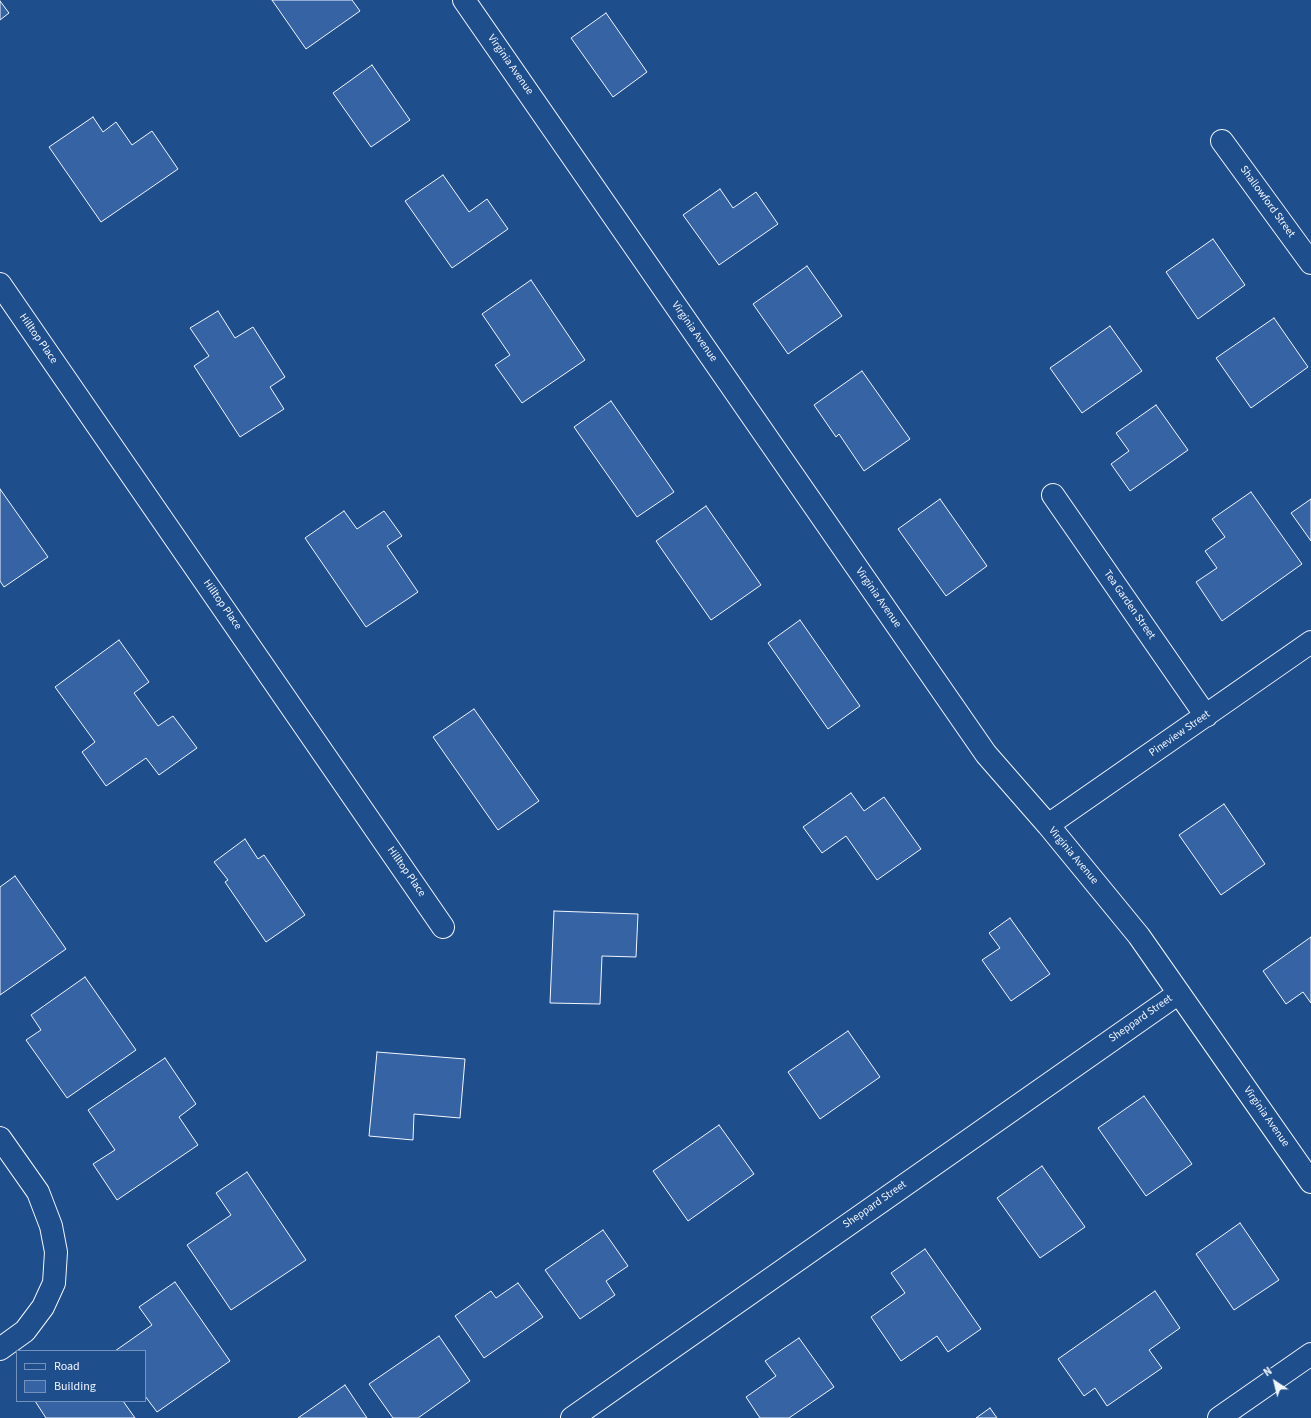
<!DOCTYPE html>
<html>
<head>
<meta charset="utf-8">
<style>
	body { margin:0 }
	#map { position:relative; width:1311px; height:1418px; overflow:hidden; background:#1f4e8c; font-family:"Source Sans 3",sans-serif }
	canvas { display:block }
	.legend { position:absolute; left:16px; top:1350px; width:130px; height:52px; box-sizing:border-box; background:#1f4e8c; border:1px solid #7391ba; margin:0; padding:5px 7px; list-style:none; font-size:12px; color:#f2f6ff }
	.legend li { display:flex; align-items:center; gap:8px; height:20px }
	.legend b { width:20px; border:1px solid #7391ba }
	.north { position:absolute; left:1255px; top:1362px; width:40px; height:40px; -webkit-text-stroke:3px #1f4e8c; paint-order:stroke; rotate:325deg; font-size:11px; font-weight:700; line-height:16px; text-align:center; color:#f2f6ff }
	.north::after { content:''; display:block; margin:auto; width:14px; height:18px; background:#f2f6ff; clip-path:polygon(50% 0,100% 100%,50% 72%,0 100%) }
</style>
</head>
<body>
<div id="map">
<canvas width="1311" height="1418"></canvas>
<ul class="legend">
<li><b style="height:5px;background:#1f4e8c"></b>Road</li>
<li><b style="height:11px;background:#3563a3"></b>Building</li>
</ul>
<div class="north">N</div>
</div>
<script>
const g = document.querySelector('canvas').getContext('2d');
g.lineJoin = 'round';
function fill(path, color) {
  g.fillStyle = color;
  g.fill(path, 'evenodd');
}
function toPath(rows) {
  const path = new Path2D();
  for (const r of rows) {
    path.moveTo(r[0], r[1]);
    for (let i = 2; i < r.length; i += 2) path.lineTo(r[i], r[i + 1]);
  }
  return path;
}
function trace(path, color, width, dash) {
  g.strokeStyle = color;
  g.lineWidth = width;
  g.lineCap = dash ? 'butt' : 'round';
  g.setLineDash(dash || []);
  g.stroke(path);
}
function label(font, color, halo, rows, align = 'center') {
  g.font = font + ' "Source Sans 3",sans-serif';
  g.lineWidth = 3;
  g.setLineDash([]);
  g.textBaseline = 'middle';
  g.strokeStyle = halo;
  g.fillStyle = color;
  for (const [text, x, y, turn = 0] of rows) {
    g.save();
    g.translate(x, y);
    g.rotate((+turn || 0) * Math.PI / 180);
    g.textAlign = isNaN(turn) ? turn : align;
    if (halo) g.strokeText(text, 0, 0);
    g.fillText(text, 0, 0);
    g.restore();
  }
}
const building = toPath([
	[272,0,352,0,360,11,306,49,272,0],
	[0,1,9,13,0,20,0,1],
	[606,13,647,72,613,97,571,38,606,13],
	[372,65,410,120,371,147,333,93,372,65],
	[93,117,103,132,116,122,132,145,152,131,178,169,101,222,49,147,93,117],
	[443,175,469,212,487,199,508,229,452,268,405,201,443,175],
	[720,189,733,208,756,192,778,224,719,265,683,215,720,189],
	[1213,239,1245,285,1198,319,1166,272,1213,239],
	[807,266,842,316,788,354,753,304,807,266],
	[531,280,585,360,522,403,495,365,510,355,482,314,531,280],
	[218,311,235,338,253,327,285,377,270,387,284,409,240,437,194,366,209,356,190,328,218,311],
	[1274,318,1308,367,1251,408,1216,358,1274,318],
	[1110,326,1142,371,1082,413,1050,368,1110,326],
	[862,371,910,439,864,471,839,434,836,437,814,405,862,371],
	[611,401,674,492,637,517,574,427,611,401],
	[1156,405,1188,450,1130,491,1111,464,1129,451,1116,433,1156,405],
	[0,489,48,557,4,587,0,581,0,489],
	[1251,492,1302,564,1222,621,1196,582,1217,568,1205,551,1225,537,1212,519,1251,492],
	[940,499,987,566,946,596,898,529,940,499],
	[1311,499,1311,541,1291,513,1311,499],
	[706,506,761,585,711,620,656,541,706,506],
	[344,511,357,529,384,511,402,536,387,546,418,592,366,627,305,538,344,511],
	[800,620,860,706,828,729,768,643,800,620],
	[119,640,149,682,134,693,158,726,173,716,197,748,159,775,146,758,106,786,82,752,95,742,55,687,119,640],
	[474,709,539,801,498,830,433,737,474,709],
	[851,793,864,811,884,797,921,849,877,880,846,836,822,853,803,827,851,793],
	[1224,804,1265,864,1221,895,1179,835,1224,804],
	[245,839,258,859,264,855,305,915,266,942,225,882,228,880,214,862,245,839],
	[15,876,66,949,0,995,0,887,15,876],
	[554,911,638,914,636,957,602,956,600,1004,550,1003,554,911],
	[1010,918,1050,974,1011,1001,982,960,1000,948,989,933,1010,918],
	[1311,937,1311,1003,1303,992,1286,1004,1263,971,1311,937],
	[85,977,136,1050,67,1098,26,1040,41,1030,31,1015,85,977],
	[848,1031,880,1077,820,1119,788,1072,848,1031],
	[377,1052,465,1059,460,1118,414,1114,413,1140,369,1136,377,1052],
	[165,1058,196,1104,179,1117,198,1145,117,1200,93,1164,115,1150,88,1110,165,1058],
	[1144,1096,1192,1164,1146,1196,1098,1128,1144,1096],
	[719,1125,754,1174,688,1221,653,1171,719,1125],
	[1042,1166,1085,1227,1040,1258,997,1198,1042,1166],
	[247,1172,306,1260,231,1310,187,1245,231,1215,216,1193,247,1172],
	[1240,1223,1279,1280,1234,1310,1196,1254,1240,1223],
	[603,1230,628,1266,606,1281,615,1295,580,1319,545,1270,603,1230],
	[925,1249,981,1329,948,1352,937,1336,901,1361,871,1317,905,1293,891,1273,925,1249],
	[175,1282,230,1361,157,1412,145,1396,145,1351,115,1351,152,1325,139,1307,175,1282],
	[518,1283,543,1317,484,1358,455,1316,491,1291,496,1298,518,1283],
	[1155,1291,1180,1328,1149,1350,1162,1368,1107,1406,1095,1388,1084,1396,1058,1359,1155,1291],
	[439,1336,470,1381,418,1418,393,1418,369,1384,439,1336],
	[799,1338,834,1387,789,1418,760,1418,746,1397,776,1376,765,1361,799,1338],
	[345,1385,367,1418,298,1418,345,1385],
	[35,1401,123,1401,135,1418,46,1418,35,1401],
	[990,1408,997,1418,976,1418,990,1408]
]);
fill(building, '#3563a3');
trace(building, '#f2f6ff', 1);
const minor = toPath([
	[464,0,986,754,1048,825,1139,936,1311,1182],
	[1222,141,1311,263],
	[0,284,443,927],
	[1053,495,1206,716],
	[1048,825,1311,642],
	[0,1138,38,1192,51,1226,56,1252,54,1283,43,1307,25,1331,0,1349],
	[572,1418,1179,993],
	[1219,1418,1311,1354]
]);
trace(minor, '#f2f6ff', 24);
trace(minor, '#1f4e8c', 22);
label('11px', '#f2f6ff', '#1f4e8c', [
	["Virginia Avenue",510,65,55],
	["Shallowford Street",1267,202,54],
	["Virginia Avenue",694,332,55],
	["Hilltop Place",38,339,55],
	["Virginia Avenue",878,598,55],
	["Hilltop Place",222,605,55],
	["Tea Garden Street",1129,605,55],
	["Pineview Street",1180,734,-35],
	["Virginia Avenue",1073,856,50],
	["Hilltop Place",406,872,55],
	["Sheppard Street",1141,1019,-35],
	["Virginia Avenue",1266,1117,55],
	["Sheppard Street",875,1205,-35]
]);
</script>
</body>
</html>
